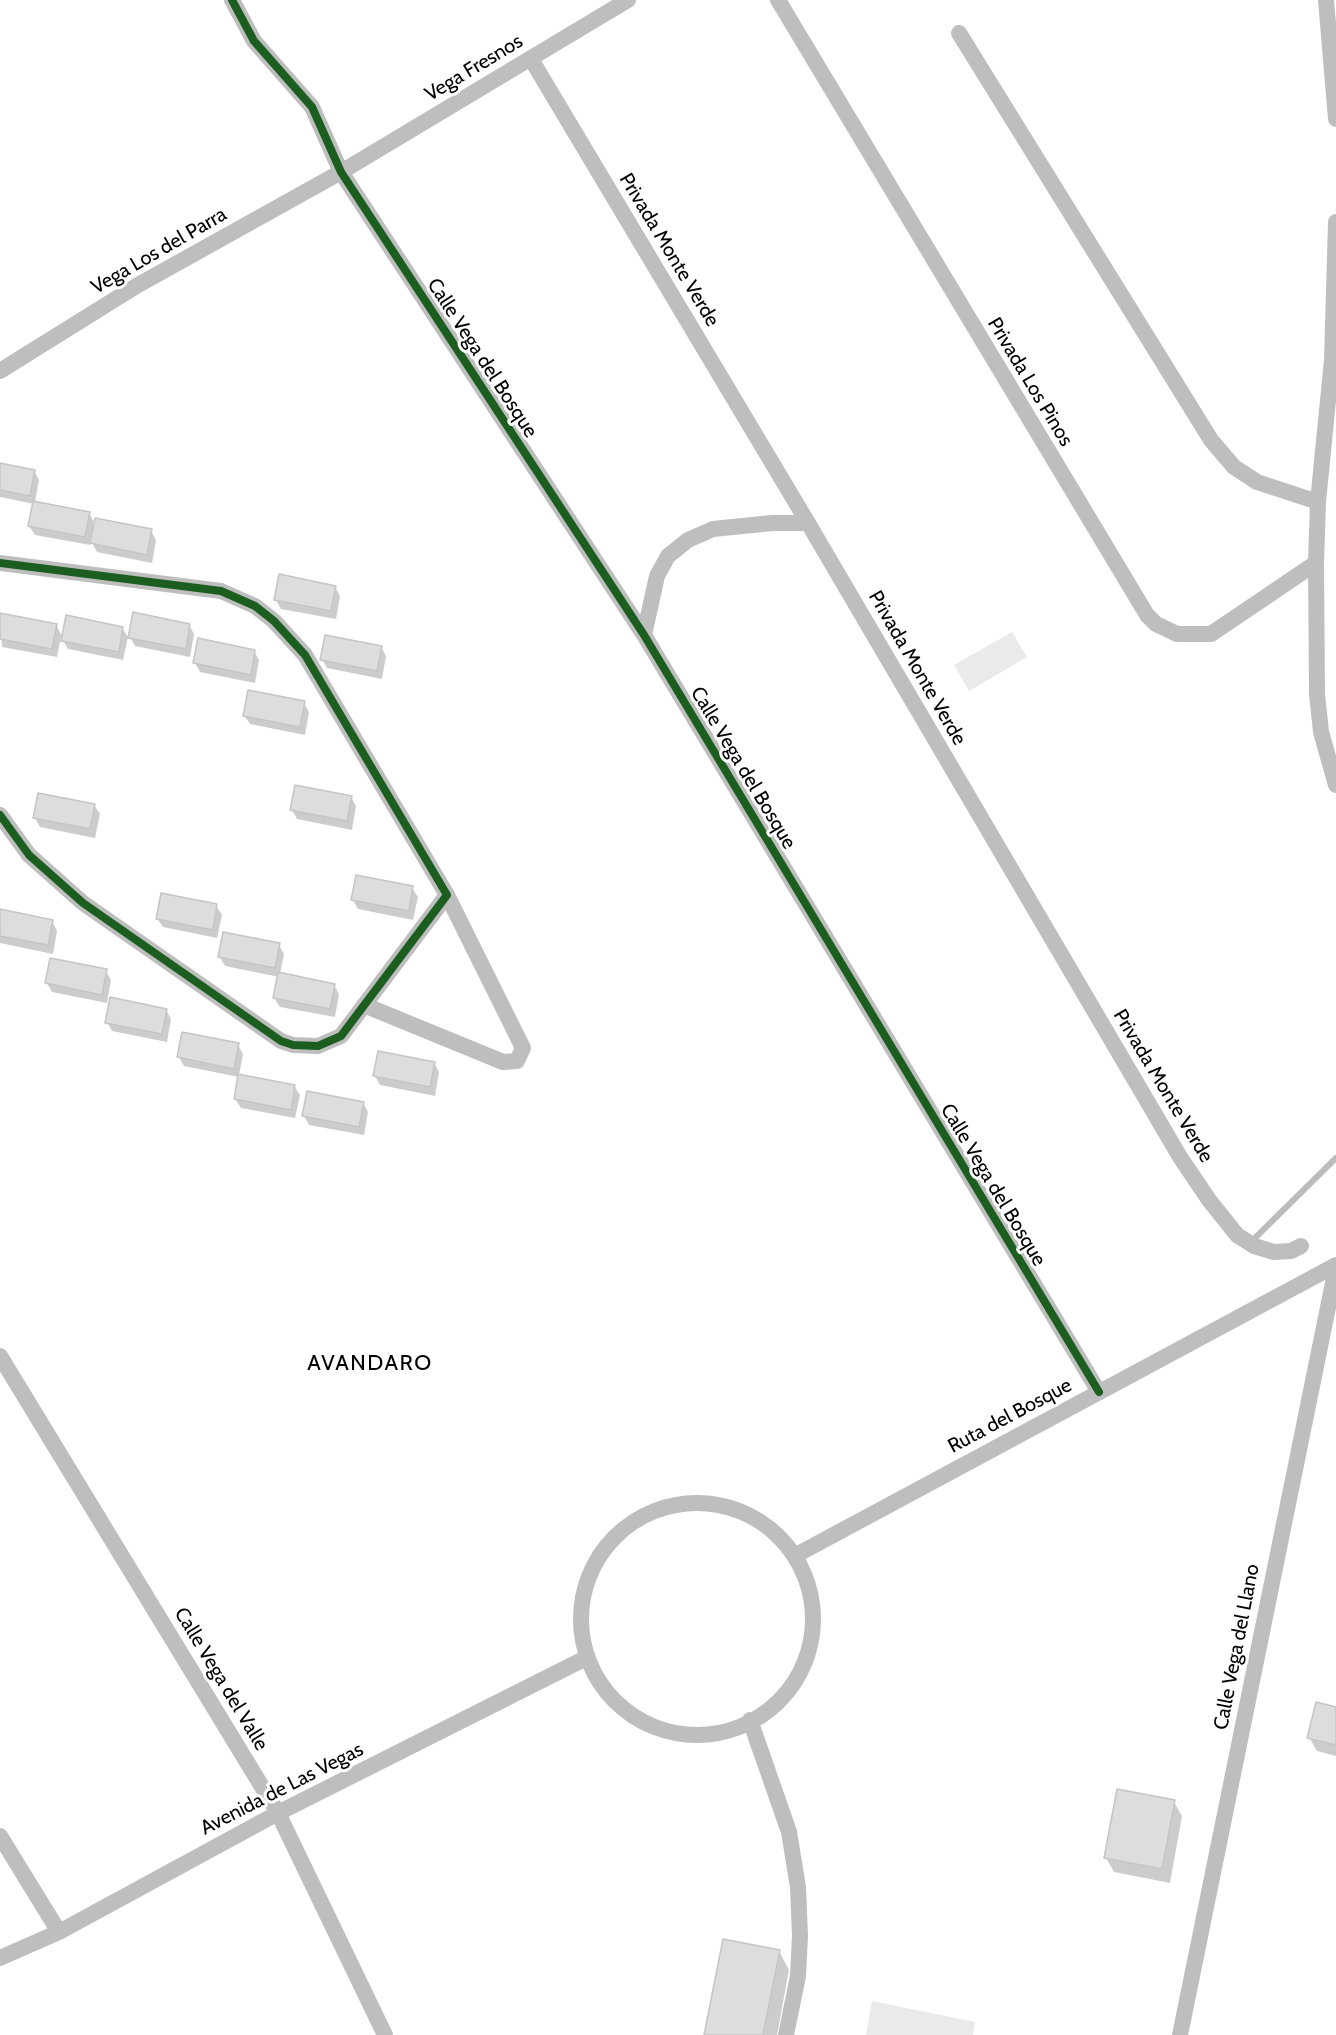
<!DOCTYPE html>
<html>
<head>
<meta charset="utf-8">
<style>
	body { margin:0 }
	canvas { display:block; background:#fff }
</style>
</head>
<body>
<canvas width="1336" height="2035"></canvas>
<script>
const g = document.querySelector('canvas').getContext('2d');
g.lineJoin = 'round';
function fill(path, color) {
  g.fillStyle = color;
  g.fill(path, 'evenodd');
}
function toPath(rows) {
  const path = new Path2D();
  for (const r of rows) {
    if (r.length === 3) {
      path.moveTo(r[0] + r[2], r[1]);
      path.arc(r[0], r[1], r[2], 0, 2 * Math.PI);
      continue;
    }
    path.moveTo(r[0], r[1]);
    for (let i = 2; i < r.length; i += 2) path.lineTo(r[i], r[i + 1]);
  }
  return path;
}
function trace(path, color, width, dash) {
  g.strokeStyle = color;
  g.lineWidth = width;
  g.lineCap = dash ? 'butt' : 'round';
  g.setLineDash(dash || []);
  g.stroke(path);
}
function label(font, color, halo, rows, align = 'center') {
  g.font = font + ' Cabin,sans-serif';
  g.lineWidth = 6;
  g.setLineDash([]);
  g.textBaseline = 'middle';
  g.strokeStyle = halo;
  g.fillStyle = color;
  for (const [text, x, y, turn = 0] of rows) {
    g.save();
    g.translate(x, y);
    g.rotate((+turn || 0) * Math.PI / 180);
    g.textAlign = isNaN(turn) ? turn : align;
    if (halo) g.strokeText(text, 0, 0);
    g.fillText(text, 0, 0);
    g.restore();
  }
}
fill(toPath([
	[1012,632,1027,657,969,691,954,665],
	[872,2001,975,2022,973,2035,866,2035]
]), '#eaeaea');
fill(toPath([
	[0,465,34,471,39,480,35,502,89,513,95,524,151,531,156,540,152,563,97,552,91,541,90,545,35,535,29,526,34,504,0,497],
	[335,587,340,596,336,619,281,609,276,600],
	[0,621,56,625,63,638,122,628,128,637,123,660,68,649,61,637,57,657,2,647],
	[189,625,194,634,190,657,135,646,130,637],
	[381,647,386,656,382,679,327,668,322,659],
	[254,651,259,660,255,683,200,672,195,663],
	[304,703,309,712,305,735,250,724,244,715],
	[351,797,356,806,352,830,297,819,292,810],
	[94,805,100,814,95,838,40,827,35,818],
	[412,888,418,897,413,920,358,909,353,900],
	[216,906,222,915,217,938,163,927,157,918],
	[0,911,52,921,57,931,53,954,0,943],
	[279,945,284,954,280,974,334,985,339,994,335,1017,280,1007,274,998,279,977,225,966,220,957],
	[106,971,111,980,107,1003,52,992,47,983],
	[166,1010,171,1019,167,1042,112,1031,107,1022],
	[238,1045,243,1054,239,1075,294,1086,300,1095,295,1118,241,1108,235,1099,239,1077,184,1066,179,1057],
	[434,1063,439,1072,435,1096,380,1085,375,1076],
	[363,1103,368,1112,364,1135,309,1125,304,1116],
	[1336,1709,1336,1756,1317,1751,1309,1737],
	[1174,1802,1182,1816,1170,1883,1114,1872,1106,1858],
	[779,1951,789,1970,777,2035,706,2035]
]), '#0003');
trace(toPath([
	[1256,1237,1336,1158]
]), '#bcbcbc', 6);
const building = toPath([
	[0,463,35,470,30,496,0,490,0,463],
	[33,501,90,512,85,537,28,526,33,501],
	[95,518,152,529,147,555,90,543,95,518],
	[279,574,336,586,331,611,274,600,279,574],
	[133,612,190,624,186,649,128,638,133,612],
	[0,613,57,624,52,649,0,639,0,613],
	[66,615,123,627,119,652,61,641,66,615],
	[325,635,382,646,377,671,320,660,325,635],
	[198,638,255,650,251,675,193,663,198,638],
	[248,690,305,701,300,727,243,716,248,690],
	[295,785,352,796,347,821,290,810,295,785],
	[38,793,95,804,90,829,33,818,38,793],
	[356,875,413,886,409,911,351,900,356,875],
	[161,893,217,904,213,930,156,919,161,893],
	[0,909,53,920,48,945,0,936,0,909],
	[223,932,280,943,275,968,218,957,223,932],
	[50,958,107,969,102,995,45,983,50,958],
	[278,972,335,984,330,1009,273,998,278,972],
	[110,997,167,1009,162,1034,105,1023,110,997],
	[182,1032,239,1043,234,1069,177,1057,182,1032],
	[378,1051,435,1062,430,1087,373,1076,378,1051],
	[238,1074,295,1085,291,1110,234,1099,238,1074],
	[307,1091,364,1102,359,1127,302,1116,307,1091],
	[1316,1702,1336,1707,1336,1745,1307,1738,1316,1702],
	[1117,1789,1175,1800,1162,1869,1104,1858,1117,1789],
	[723,1939,780,1950,763,2035,704,2035,723,1939]
]);
fill(building, '#ddd');
trace(building, '#c5c5c5', 1.5);
trace(toPath([
	[232,0,254,41,312,107,341,172,644,635,1099,1392],
	[778,0,1147,615,1156,624,1177,634,1211,634,1316,563],
	[1326,0,1336,119],
	[959,33,1211,440,1234,467,1257,482,1318,502],
	[531,59,808,523,1180,1157,1209,1200,1237,1235,1254,1246,1274,1252,1291,1251,1301,1246],
	[1336,222,1332,360,1318,502,1316,563,1317,694,1321,732,1336,785],
	[0,371,138,285,341,172,628,0],
	[0,563,221,591,255,606,274,621,305,655,447,895,341,1036,318,1046,293,1045,281,1041,83,903,29,855,0,815],
	[644,635,657,576,668,556,688,540,713,529,772,523,808,523],
	[364,1005,503,1062,517,1061,523,1048,447,895],
	[0,1356,278,1813,385,2035],
	[697,1619,116],
	[798,1554,1336,1265],
	[750,1720,789,1832,798,1887,800,1936,798,1976,786,2035],
	[0,1836,59,1932],
	[0,1958,59,1932,278,1813,584,1659],
	[1180,2035,1336,1268]
]), '#bebebe', 16);
trace(toPath([
	[232,0,254,41,312,107,341,172,644,635,1099,1392],
	[0,563,221,591,255,606,274,621,305,655,447,895,341,1036,318,1046,293,1045,281,1041,83,903,29,855,0,815]
]), '#1b5e20', 8);
label('20px', '#000', '#fff', [
	["Vega Fresnos",474,68,-31],
	["Privada Monte Verde",669,250,59],
	["Vega Los del Parra",159,251,-30],
	["Calle Vega del Bosque",482,358,57],
	["Privada Los Pinos",1030,382,59],
	["Privada Monte Verde",917,668,60],
	["Calle Vega del Bosque",743,768,59],
	["Privada Monte Verde",1163,1086,59],
	["Calle Vega del Bosque",993,1185,59],
	["Ruta del Bosque",1010,1416,-28],
	["Calle Vega del Llano",1237,1647,-79],
	["Calle Vega del Valle",221,1679,59],
	["Avenida de Las Vegas",282,1789,-27]
]);
g.letterSpacing = '1.5px';
label('22px', '#000', '#fff', [
	["AVANDARO",370,1364]
]);
g.letterSpacing = '0px';
</script>
</body>
</html>
